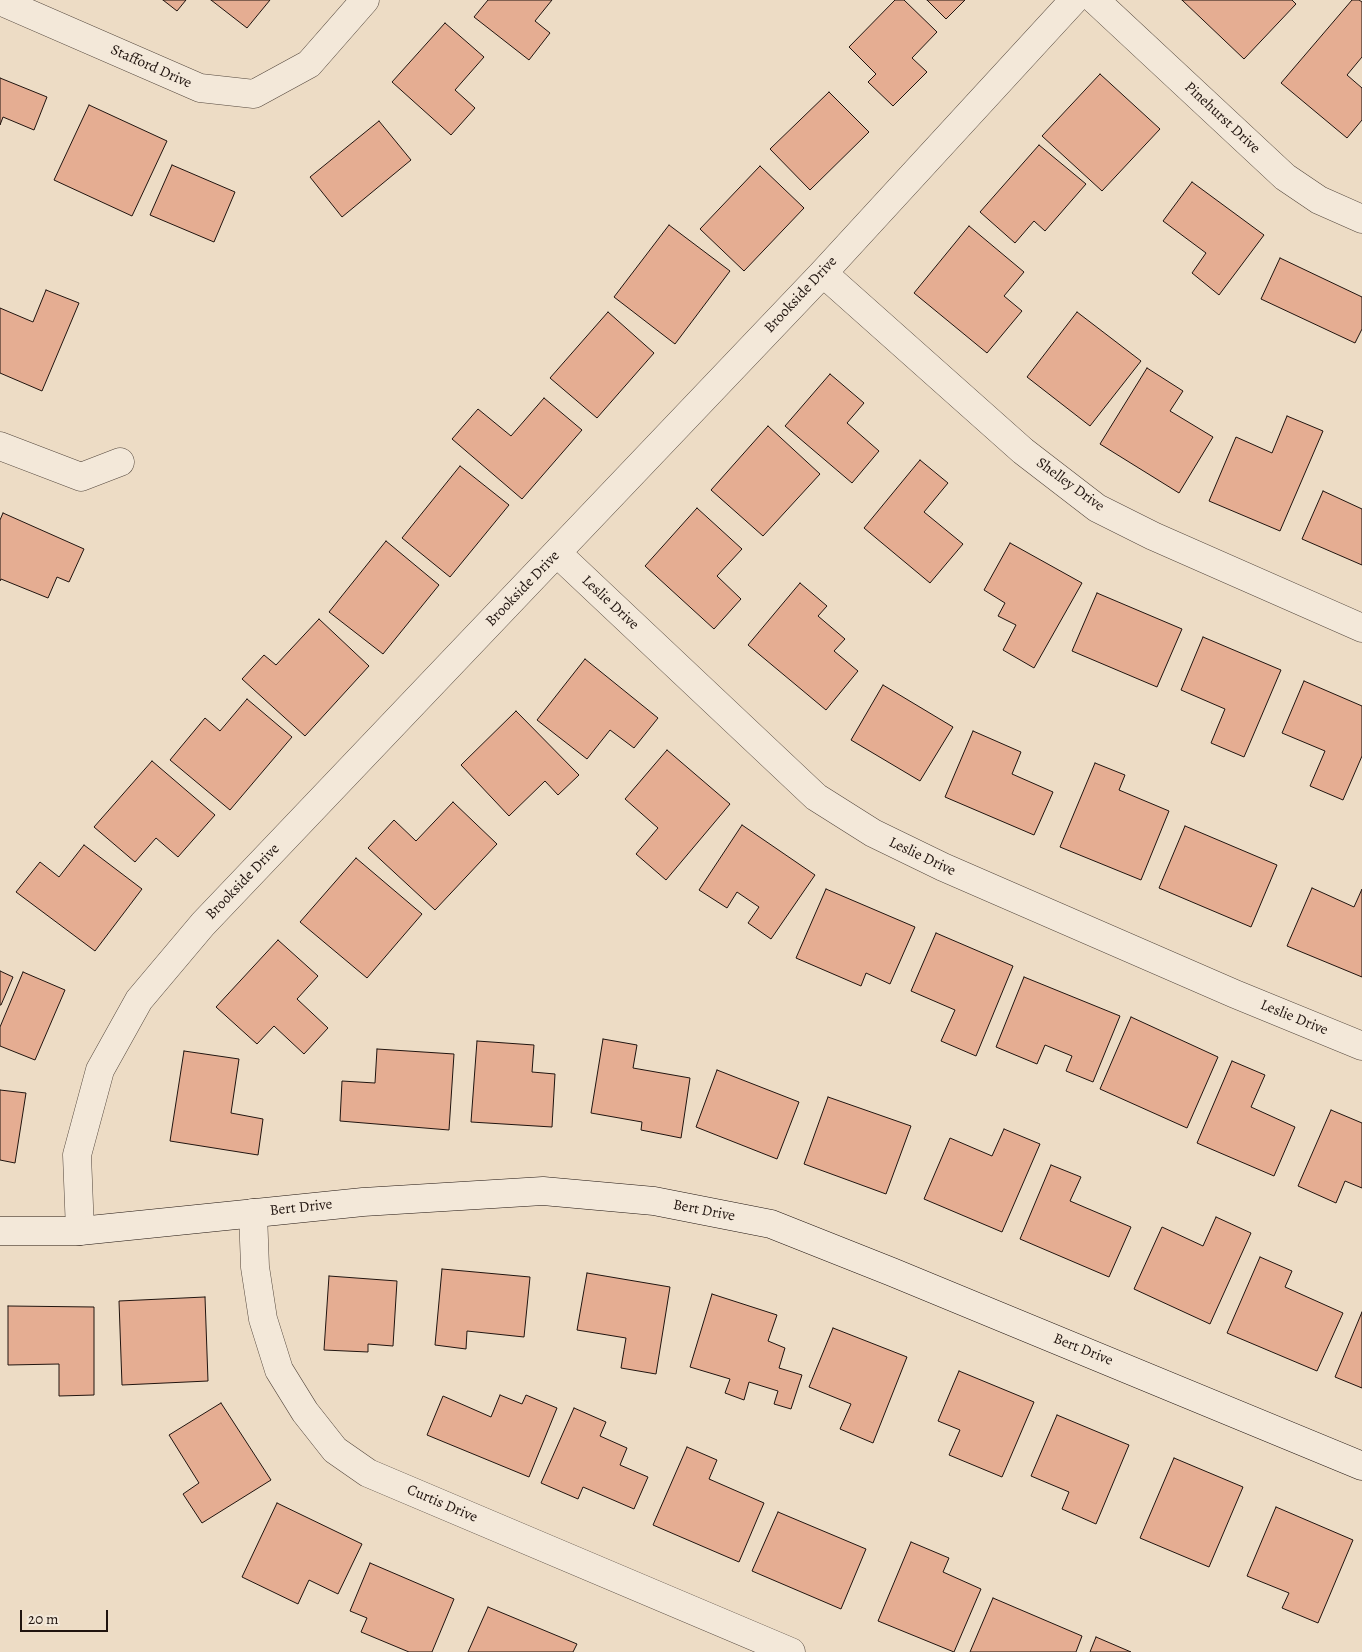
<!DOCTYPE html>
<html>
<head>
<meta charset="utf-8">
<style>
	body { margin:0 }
	#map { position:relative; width:1362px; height:1652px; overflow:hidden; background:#eddcc5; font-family:Alegreya,serif }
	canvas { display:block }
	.scale { position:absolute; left:20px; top:1610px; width:88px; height:22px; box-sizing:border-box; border:2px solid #20140f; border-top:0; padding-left:6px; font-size:15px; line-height:18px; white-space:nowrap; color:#20140f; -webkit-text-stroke:4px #f3e8d9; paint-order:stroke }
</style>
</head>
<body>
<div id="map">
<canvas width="1362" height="1652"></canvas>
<div class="scale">20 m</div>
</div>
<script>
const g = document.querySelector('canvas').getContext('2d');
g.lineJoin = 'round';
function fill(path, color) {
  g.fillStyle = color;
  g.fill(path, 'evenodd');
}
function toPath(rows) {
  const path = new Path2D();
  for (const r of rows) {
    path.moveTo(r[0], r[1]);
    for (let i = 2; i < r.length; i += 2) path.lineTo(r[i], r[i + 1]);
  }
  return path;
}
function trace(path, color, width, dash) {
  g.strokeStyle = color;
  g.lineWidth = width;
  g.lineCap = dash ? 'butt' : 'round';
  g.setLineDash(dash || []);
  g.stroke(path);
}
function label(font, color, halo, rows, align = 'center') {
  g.font = font + ' Alegreya,serif';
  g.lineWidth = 4;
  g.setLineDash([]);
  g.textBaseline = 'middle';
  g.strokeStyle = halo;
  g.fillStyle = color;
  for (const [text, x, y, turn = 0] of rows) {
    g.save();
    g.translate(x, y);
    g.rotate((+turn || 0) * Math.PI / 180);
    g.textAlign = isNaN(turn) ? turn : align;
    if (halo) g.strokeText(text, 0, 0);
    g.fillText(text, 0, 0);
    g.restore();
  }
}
const building = toPath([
	[163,0,186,0,177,11,163,0],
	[211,0,270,0,247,28,211,0],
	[488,0,552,0,535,21,550,33,529,60,474,17,488,0],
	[895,0,904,0,937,32,912,58,927,72,893,106,868,82,876,74,849,47,895,0],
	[927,0,965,0,946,19,927,0],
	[1182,0,1292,0,1296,4,1244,59,1182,0],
	[1352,0,1359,0,1362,2,1362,57,1347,75,1362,88,1362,120,1347,138,1281,83,1352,0],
	[445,23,484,57,455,90,475,108,451,135,392,82,445,23],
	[1100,74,1160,129,1102,191,1042,136,1100,74],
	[0,78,47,97,34,130,3,117,0,125,0,78],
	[829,92,869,132,810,190,770,149,829,92],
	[89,105,167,141,132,216,54,180,89,105],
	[379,121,411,160,342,217,310,177,379,121],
	[1039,145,1086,184,1045,231,1034,221,1015,243,980,212,1039,145],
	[172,165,235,192,214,242,150,215,172,165],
	[760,166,804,208,744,271,700,229,760,166],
	[1192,182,1264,235,1219,295,1192,273,1206,253,1163,221,1192,182],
	[669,225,730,271,675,344,614,297,669,225],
	[969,226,1024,272,1004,296,1022,311,987,353,914,293,969,226],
	[1280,258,1362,297,1362,329,1355,343,1261,299,1280,258],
	[46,290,79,303,42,391,0,373,0,308,33,322,46,290],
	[608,312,654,353,597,418,550,378,608,312],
	[1077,312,1141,361,1090,426,1027,377,1077,312],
	[1147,368,1183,391,1170,411,1213,437,1179,493,1100,444,1147,368],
	[830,374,864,403,847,423,879,451,852,483,785,426,830,374],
	[544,398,582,430,522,499,452,439,478,409,511,436,544,398],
	[1287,416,1323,431,1280,531,1209,501,1236,437,1272,453,1287,416],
	[768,426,820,474,763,536,711,490,768,426],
	[920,460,948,483,924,512,963,544,930,583,864,528,920,460],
	[460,466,509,505,450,577,402,538,460,466],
	[1323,491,1362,509,1362,565,1302,539,1323,491],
	[697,508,742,549,717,576,741,599,714,629,645,566,697,508],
	[3,513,84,549,69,582,57,577,48,598,1,579,0,581,0,520,3,513],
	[386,541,439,585,383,654,329,612,386,541],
	[1010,543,1082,583,1034,668,1003,650,1016,625,998,616,1005,603,984,590,1010,543],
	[800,583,827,606,818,616,845,639,834,651,858,671,826,710,748,645,800,583],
	[1097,593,1182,629,1157,687,1072,651,1097,593],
	[319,619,369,666,305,736,242,679,264,655,276,665,319,619],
	[1203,637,1281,670,1244,757,1211,743,1225,709,1181,690,1203,637],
	[585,659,658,718,634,748,610,730,587,759,537,720,585,659],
	[1304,681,1362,706,1362,756,1343,800,1310,786,1325,751,1282,733,1304,681],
	[883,685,953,727,920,781,851,740,883,685],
	[247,699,292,737,230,810,170,760,205,718,220,731,247,699],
	[516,711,579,775,558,795,545,781,509,816,461,765,516,711],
	[973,731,1021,752,1012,774,1053,792,1034,835,945,797,973,731],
	[667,750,730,804,666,880,636,854,658,828,625,799,667,750],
	[152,761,215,815,178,857,156,838,135,862,94,827,152,761],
	[1095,763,1125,775,1119,790,1169,811,1141,880,1060,847,1095,763],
	[453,802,497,844,435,910,368,848,394,820,416,841,453,802],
	[742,825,815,875,771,939,748,923,759,907,737,892,727,908,699,890,742,825],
	[1185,826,1277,865,1251,927,1159,888,1185,826],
	[84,845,142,889,95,951,16,892,40,862,59,877,84,845],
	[356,858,422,914,367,978,300,922,356,858],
	[1312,888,1354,907,1362,889,1362,977,1287,946,1312,888],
	[826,889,915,927,890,984,866,973,861,986,796,958,826,889],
	[936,933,1013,966,976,1056,941,1041,955,1010,911,991,936,933],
	[278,940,318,976,297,999,328,1028,304,1054,274,1026,257,1044,216,1007,278,940],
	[0,971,13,977,1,1005,0,1005,0,971],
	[23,972,65,990,35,1060,0,1046,0,1027,23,972],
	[1024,977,1120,1016,1093,1082,1066,1071,1072,1056,1045,1045,1037,1064,996,1047,1024,977],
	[1131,1017,1218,1057,1187,1128,1100,1089,1131,1017],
	[603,1039,637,1045,633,1068,690,1078,681,1138,641,1130,642,1122,591,1113,603,1039],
	[477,1041,534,1045,532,1072,555,1074,552,1127,471,1122,477,1041],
	[377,1049,454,1054,449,1130,340,1121,342,1081,375,1083,377,1049],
	[184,1051,239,1059,231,1113,263,1119,258,1155,170,1141,184,1051],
	[1232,1061,1265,1075,1251,1107,1295,1127,1274,1176,1197,1143,1232,1061],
	[717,1070,799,1102,777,1159,696,1127,717,1070],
	[0,1090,26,1093,15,1163,0,1160,0,1090],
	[828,1097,911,1126,886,1194,804,1164,828,1097],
	[1331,1110,1362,1123,1362,1188,1345,1181,1336,1203,1298,1186,1331,1110],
	[1004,1129,1040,1144,1002,1232,924,1199,950,1138,992,1156,1004,1129],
	[1051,1165,1081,1177,1070,1201,1131,1227,1109,1277,1020,1239,1051,1165],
	[1216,1217,1251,1233,1210,1324,1134,1289,1162,1227,1203,1246,1216,1217],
	[1260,1257,1292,1271,1285,1287,1343,1313,1317,1371,1227,1333,1260,1257],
	[442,1269,530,1277,524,1337,467,1331,466,1349,435,1345,442,1269],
	[587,1273,670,1287,656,1374,621,1368,626,1338,577,1330,587,1273],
	[329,1276,397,1281,393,1346,368,1344,368,1352,324,1350,329,1276],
	[712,1294,777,1315,768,1341,785,1348,779,1368,802,1375,791,1409,774,1404,778,1391,749,1382,744,1400,725,1393,730,1379,690,1367,712,1294],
	[205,1297,208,1381,122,1385,119,1301,205,1297],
	[8,1306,94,1307,94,1395,59,1396,59,1364,8,1365,8,1306],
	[1362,1312,1362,1388,1335,1377,1362,1312],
	[833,1328,907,1357,873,1443,840,1429,851,1404,809,1387,833,1328],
	[959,1371,1034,1402,1002,1477,949,1455,960,1430,938,1421,959,1371],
	[500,1395,522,1404,526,1395,557,1408,529,1477,427,1435,443,1396,491,1417,500,1395],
	[221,1403,271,1480,202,1523,183,1494,199,1483,169,1435,221,1403],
	[574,1408,606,1422,600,1436,627,1448,620,1465,648,1477,634,1509,583,1487,578,1499,541,1483,574,1408],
	[1057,1415,1129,1445,1096,1524,1062,1509,1069,1492,1031,1476,1057,1415],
	[687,1447,717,1460,709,1479,764,1503,739,1562,653,1525,687,1447],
	[1174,1458,1243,1487,1209,1567,1140,1538,1174,1458],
	[277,1503,362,1544,338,1594,309,1580,298,1604,242,1577,277,1503],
	[1276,1507,1353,1540,1318,1623,1282,1608,1289,1593,1247,1576,1276,1507],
	[778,1512,866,1549,841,1609,752,1571,778,1512],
	[911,1542,949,1558,943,1572,981,1589,954,1652,878,1621,911,1542],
	[370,1563,454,1599,432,1652,409,1652,361,1632,367,1618,350,1611,370,1563],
	[993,1598,1082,1636,1076,1652,970,1652,993,1598],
	[488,1607,577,1644,573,1652,468,1652,488,1607],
	[1096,1637,1131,1652,1090,1652,1096,1637]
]);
fill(building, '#e5ad92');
trace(building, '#20140f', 1);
const street = toPath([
	[1095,0,1285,177,1319,200,1362,219],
	[0,1,200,88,254,94,309,64,365,0],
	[823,273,1023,451,1097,508,1153,536,1362,628],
	[0,446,81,477,120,462],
	[557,553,816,797,873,833,943,867,1235,994,1362,1046],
	[253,1213,255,1267,263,1319,279,1370,305,1412,335,1450,368,1473,791,1652],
	[80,1231,77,1155,100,1070,139,1000,203,924,823,273,1074,0]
]);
const secondary = toPath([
	[0,1231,80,1231,363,1202,543,1191,654,1201,771,1224,892,1272,1362,1466]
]);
trace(street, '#53463c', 29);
trace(secondary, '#20140f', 29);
trace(street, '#f3e8d9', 28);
trace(secondary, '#f3e8d9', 28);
label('15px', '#20140f', '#f3e8d9', [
	["Stafford Drive",151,67,24],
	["Pinehurst Drive",1222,118,43],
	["Brookside Drive",801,295,-47],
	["Shelley Drive",1070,485,36],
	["Brookside Drive",523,589,-46],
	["Leslie Drive",610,603,43],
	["Leslie Drive",922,857,25],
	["Brookside Drive",243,882,-46],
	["Leslie Drive",1294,1018,22],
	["Bert Drive",301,1208,-6],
	["Bert Drive",704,1211,11],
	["Bert Drive",1083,1350,22],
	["Curtis Drive",442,1504,23]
]);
</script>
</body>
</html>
